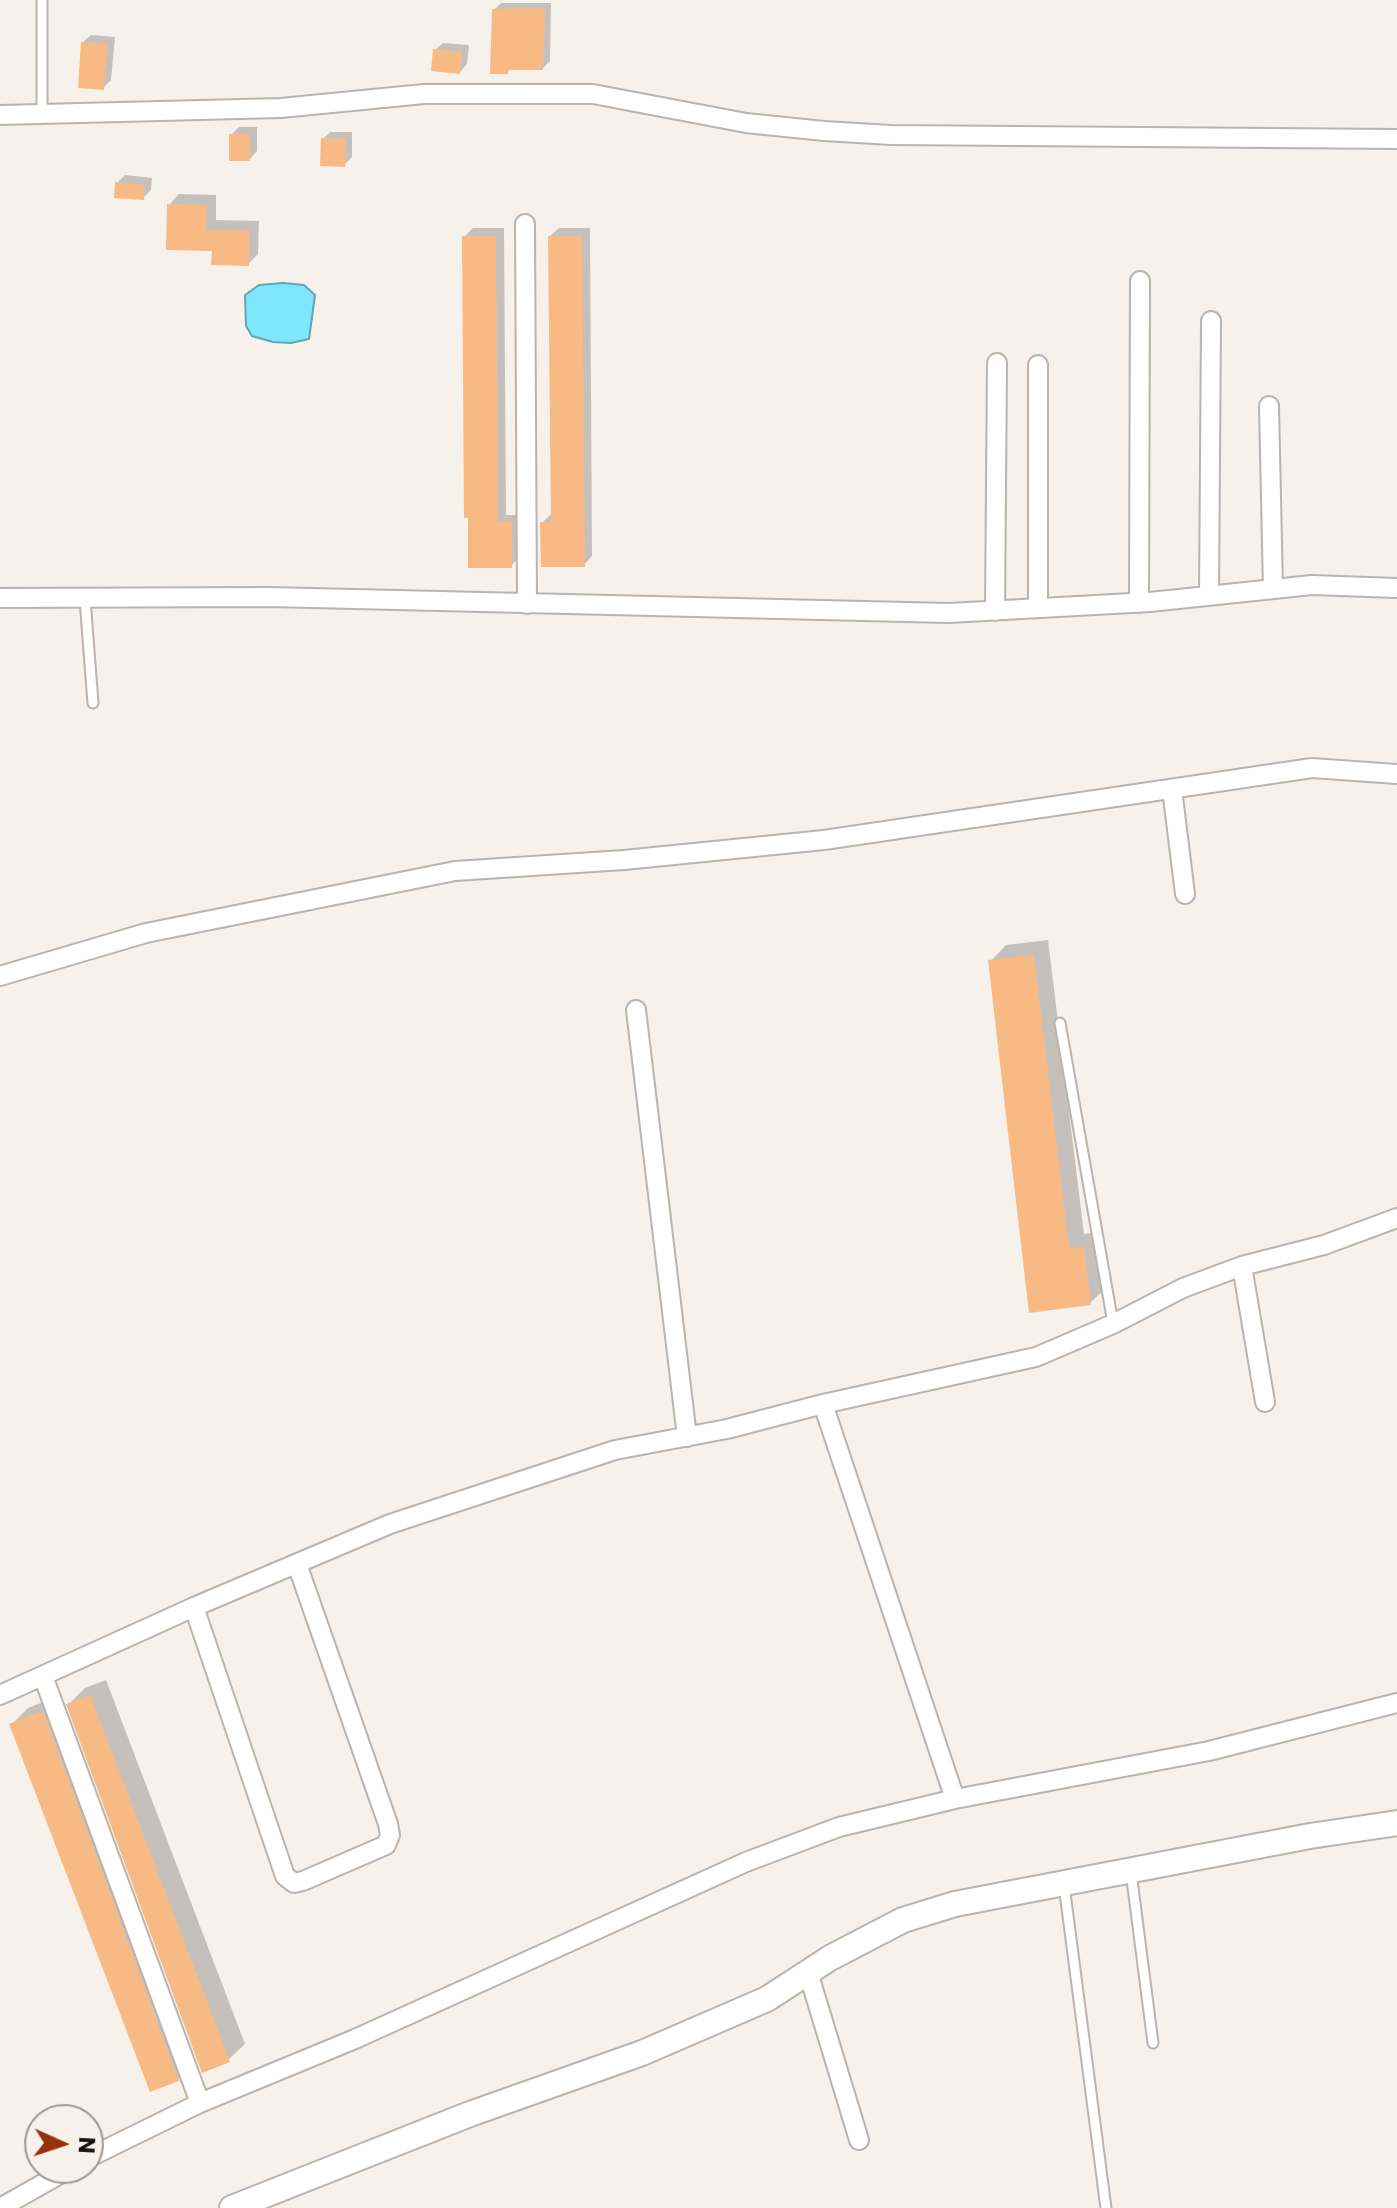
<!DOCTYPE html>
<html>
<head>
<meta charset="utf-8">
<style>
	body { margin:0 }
	#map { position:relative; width:1397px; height:2208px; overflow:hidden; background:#f7f1eb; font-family:Poppins,sans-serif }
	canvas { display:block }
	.north { position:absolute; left:24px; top:2104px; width:80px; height:80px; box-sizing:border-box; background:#f7f1eb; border:2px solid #9c9893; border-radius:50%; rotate:93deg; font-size:22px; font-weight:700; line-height:32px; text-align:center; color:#141210 }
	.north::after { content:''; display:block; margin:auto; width:28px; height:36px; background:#98310c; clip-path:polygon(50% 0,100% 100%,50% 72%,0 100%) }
</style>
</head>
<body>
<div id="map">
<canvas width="1397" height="2208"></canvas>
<div class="north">N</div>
</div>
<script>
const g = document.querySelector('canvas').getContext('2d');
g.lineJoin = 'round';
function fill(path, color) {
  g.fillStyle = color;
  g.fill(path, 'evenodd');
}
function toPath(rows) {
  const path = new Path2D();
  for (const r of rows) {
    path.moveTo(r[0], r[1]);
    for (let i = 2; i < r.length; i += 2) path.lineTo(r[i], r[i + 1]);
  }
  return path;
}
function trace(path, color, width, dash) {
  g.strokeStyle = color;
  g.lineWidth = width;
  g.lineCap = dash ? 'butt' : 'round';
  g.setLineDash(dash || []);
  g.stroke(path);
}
const water = toPath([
	[283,283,304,285,315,295,309,339,291,343,273,342,252,336,246,326,245,295,259,285,283,283]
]);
fill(water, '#80e6fc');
trace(water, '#60a6b5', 2);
fill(toPath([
	[501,3,551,3,550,61,543,68,512,68,507,72,494,10],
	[91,35,115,37,111,80,103,88,83,42],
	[443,43,469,45,467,64,460,72,435,50],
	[239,127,257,127,257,151,250,159,231,135],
	[330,132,352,132,352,157,344,165,323,139],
	[125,175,152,178,151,190,143,198,117,183],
	[179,194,216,195,216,220,259,221,258,254,248,264,214,249,169,205],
	[473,228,504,228,506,515,519,515,519,557,511,566,470,566,464,237],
	[559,228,590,228,592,556,584,565,542,523,551,514,550,236],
	[1048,940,1084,1234,1099,1232,1106,1288,1090,1303,1031,1311,991,961,1006,945],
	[106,1680,245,2044,228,2060,68,1705,85,1688],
	[55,1697,194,2063,178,2079,12,1724,28,1708]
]), '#0003');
fill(toPath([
	[530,8,545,9,543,70,508,70,508,74,490,74,492,9],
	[81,42,108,44,104,90,78,88],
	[433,49,462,52,460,74,431,71],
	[229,134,250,134,250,161,229,161],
	[321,138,346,139,345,167,320,166],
	[115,182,145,185,144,200,114,198],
	[167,204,207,205,206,230,249,230,249,266,211,265,212,251,166,250],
	[462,236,496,236,498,522,512,522,512,568,468,568,468,518,464,518],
	[548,236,582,236,585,567,541,567,540,522,551,522],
	[1034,955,1069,1248,1084,1247,1091,1305,1029,1313,988,960],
	[90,1695,230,2062,202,2073,66,1704],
	[39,1712,40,1714,44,1713,179,2081,150,2092,9,1724]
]), '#f8ba84');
const lane = toPath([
	[42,113,42,0],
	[85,599,93,703],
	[1060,1023,1113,1323],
	[1131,1872,1153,2043],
	[1064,1885,1106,2208]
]);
const street = toPath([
	[0,115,281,108,424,94,593,94,746,123,824,131,891,135,1397,139],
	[525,224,527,604],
	[1269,406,1273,589],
	[1209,596,1211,321],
	[0,598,269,597,949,613,1150,602,1312,585,1397,588],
	[1139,603,1140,281],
	[1038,608,1038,365],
	[995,611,997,363],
	[1172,789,1185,894],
	[0,976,146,933,455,871,624,860,824,840,1312,768,1397,774],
	[636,1010,687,1437],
	[1242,1266,1265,1402],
	[823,1404,955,1799],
	[194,1607,285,1876,294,1883,303,1881,386,1845,390,1835,388,1824,297,1564],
	[43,1676,200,2103],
	[0,1695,194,1607,390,1524,615,1450,727,1429,823,1404,1036,1357,1113,1324,1183,1288,1242,1266,1324,1245,1397,1218],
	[808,1972,859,2140],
	[88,2158,200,2103,355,2039,746,1862,839,1827,955,1799,1209,1751,1397,1703],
	[0,2208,71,2168]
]);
const secondary = toPath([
	[232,2208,470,2114,642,2053,767,1999,830,1958,903,1920,955,1904,1310,1836,1397,1823]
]);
trace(lane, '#bab4ae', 13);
trace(street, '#bab4ae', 22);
trace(secondary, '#bab4ae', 28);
trace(lane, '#fff', 9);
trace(street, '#fff', 18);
trace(secondary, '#fff', 24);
</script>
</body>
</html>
